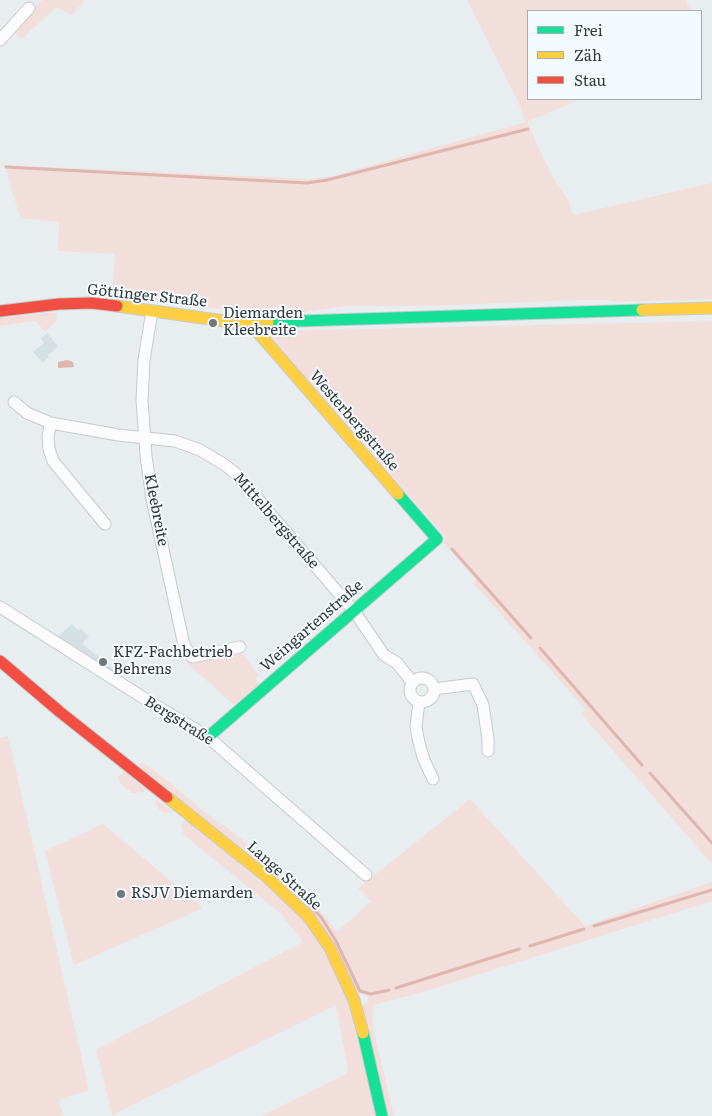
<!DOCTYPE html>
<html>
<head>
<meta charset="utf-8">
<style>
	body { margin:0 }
	#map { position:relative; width:712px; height:1116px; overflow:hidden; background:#e8edef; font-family:Literata,serif }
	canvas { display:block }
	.legend { position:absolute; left:527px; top:10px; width:175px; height:90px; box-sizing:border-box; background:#f4fbfe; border:1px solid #a8adb0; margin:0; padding:6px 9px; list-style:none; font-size:15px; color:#35383a }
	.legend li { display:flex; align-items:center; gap:10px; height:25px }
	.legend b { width:25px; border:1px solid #a8adb0 }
</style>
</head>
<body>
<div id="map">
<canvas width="712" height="1116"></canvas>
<ul class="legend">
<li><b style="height:6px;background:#16e098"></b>Frei</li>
<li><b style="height:6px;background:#ffcf43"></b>Zäh</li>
<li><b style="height:6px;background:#f24e42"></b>Stau</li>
</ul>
</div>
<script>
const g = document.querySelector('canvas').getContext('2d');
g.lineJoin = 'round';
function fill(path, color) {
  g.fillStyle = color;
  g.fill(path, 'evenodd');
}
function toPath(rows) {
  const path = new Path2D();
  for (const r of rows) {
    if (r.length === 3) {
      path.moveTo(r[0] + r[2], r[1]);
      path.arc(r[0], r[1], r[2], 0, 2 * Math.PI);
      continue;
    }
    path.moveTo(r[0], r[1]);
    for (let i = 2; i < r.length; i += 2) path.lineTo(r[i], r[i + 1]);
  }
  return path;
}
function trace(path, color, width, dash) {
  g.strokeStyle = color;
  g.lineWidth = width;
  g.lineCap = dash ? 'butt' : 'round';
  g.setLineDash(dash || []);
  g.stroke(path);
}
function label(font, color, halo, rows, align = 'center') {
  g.font = font + ' Literata,serif';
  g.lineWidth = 4;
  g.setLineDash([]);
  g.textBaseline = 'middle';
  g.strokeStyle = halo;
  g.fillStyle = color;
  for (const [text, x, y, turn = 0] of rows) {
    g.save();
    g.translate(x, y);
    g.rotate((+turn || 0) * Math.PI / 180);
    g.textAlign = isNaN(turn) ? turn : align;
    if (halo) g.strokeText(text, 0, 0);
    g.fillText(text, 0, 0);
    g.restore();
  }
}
fill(toPath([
	[47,333,58,346,50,354,47,354,49,357,43,363,33,352,44,343,41,338],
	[72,624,79,631,81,629,89,636,82,644,106,662,113,669,114,674,56,638]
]), '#d5e0e5');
fill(toPath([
	[42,0,85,0,72,15,56,7,22,39,12,30],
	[467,0,686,0,691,11,528,11,528,99,581,99,527,122,551,174,569,201,573,215,712,183,712,299,619,302,606,300,582,300,427,306,345,306,305,312,278,313,248,312,181,305,112,295,115,254,58,251,59,222,20,218,6,169,2,165,311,179,333,176,526,122,517,100],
	[57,312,56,321,45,332,36,321,0,326,0,318],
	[712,321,712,864,581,714,586,710,473,583,476,580,444,543,445,536,269,337,270,331],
	[240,651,259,675,255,678,259,684,234,705,188,664,188,661],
	[8,736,89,1090,59,1100,63,1116,0,1116,0,738],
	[142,762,164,778,202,810,237,835,320,911,337,932,371,901,358,888,470,799,585,926,712,882,712,901,423,992,373,1005,372,1018,377,1046,394,1116,386,1116,362,1009,364,1004,367,1003,368,997,355,991,330,939,139,766],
	[125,772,145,790,144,792,132,793,120,783,118,778,119,775],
	[156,799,173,812,165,813,160,810,156,806],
	[187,820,305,919,343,984,377,1116,261,1116,344,1075,348,1071,336,1005,112,1115,96,1050,303,942,280,913,183,834,181,825,184,821],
	[103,824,203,908,74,965,45,851]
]), '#f2dfdc');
fill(toPath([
	[67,360,73,362,74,367,58,368,58,362]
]), '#deb5af');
trace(toPath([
	[6,167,307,183,327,180,528,129],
	[452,549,531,638],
	[540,648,642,765],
	[650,773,712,843],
	[307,903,321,917,336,941,360,991,371,994,389,990],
	[594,926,712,890],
	[530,946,584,929],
	[396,988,519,949]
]), '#deb5af', 3);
const street = toPath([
	[0,40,29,8],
	[152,311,144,360,142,400,146,456,152,499,184,645,192,657,240,647],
	[14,402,27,413,51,423,118,435,175,441,200,450,225,465,236,474,354,611,384,655,397,663,412,682],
	[51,423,48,436,49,449,53,461,105,524],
	[0,607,150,702,208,737,366,875],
	[422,690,12],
	[434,689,473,684,483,705,488,739,488,751],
	[419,702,416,727,419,743,424,760,433,779]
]);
const fast = toPath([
	[268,322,642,310],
	[208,737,437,539,398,494],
	[363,1033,382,1116]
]);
const slow = toPath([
	[117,306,239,323,268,322],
	[642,310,712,308],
	[249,322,398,494],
	[167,797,268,878,308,916,330,948,354,1000,363,1033]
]);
const jam = toPath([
	[0,311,59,304,92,303,117,306],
	[0,661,60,712,167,797]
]);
trace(street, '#c6cacb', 13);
trace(fast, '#c6cacb', 13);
trace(slow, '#c6cacb', 13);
trace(jam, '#c6cacb', 13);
trace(street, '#fcfcfd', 11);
trace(fast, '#16e098', 11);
trace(slow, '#ffcf43', 11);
trace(jam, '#f24e42', 11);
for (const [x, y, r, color] of [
	[213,323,5,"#747779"],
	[103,662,5,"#747779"],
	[121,894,5,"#747779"]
]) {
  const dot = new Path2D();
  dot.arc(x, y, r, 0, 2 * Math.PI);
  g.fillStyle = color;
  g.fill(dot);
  trace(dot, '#f4fbfe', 2);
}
label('15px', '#35383a', '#f4fbfe', [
	["Göttinger Straße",147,296,6],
	["Westerbergstraße",354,421,49],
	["Kleebreite",156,510,79],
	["Mittelbergstraße",276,521,49],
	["Weingartenstraße",312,626,-41],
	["Bergstraße",179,721,32],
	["Lange Straße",284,876,42]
]);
label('15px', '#35383a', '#f4fbfe', [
	["Diemarden",223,314],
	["Kleebreite",223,331],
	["KFZ-Fachbetrieb",113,653],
	["Behrens",113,670],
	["RSJV Diemarden",131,894]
], 'left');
</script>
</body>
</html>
